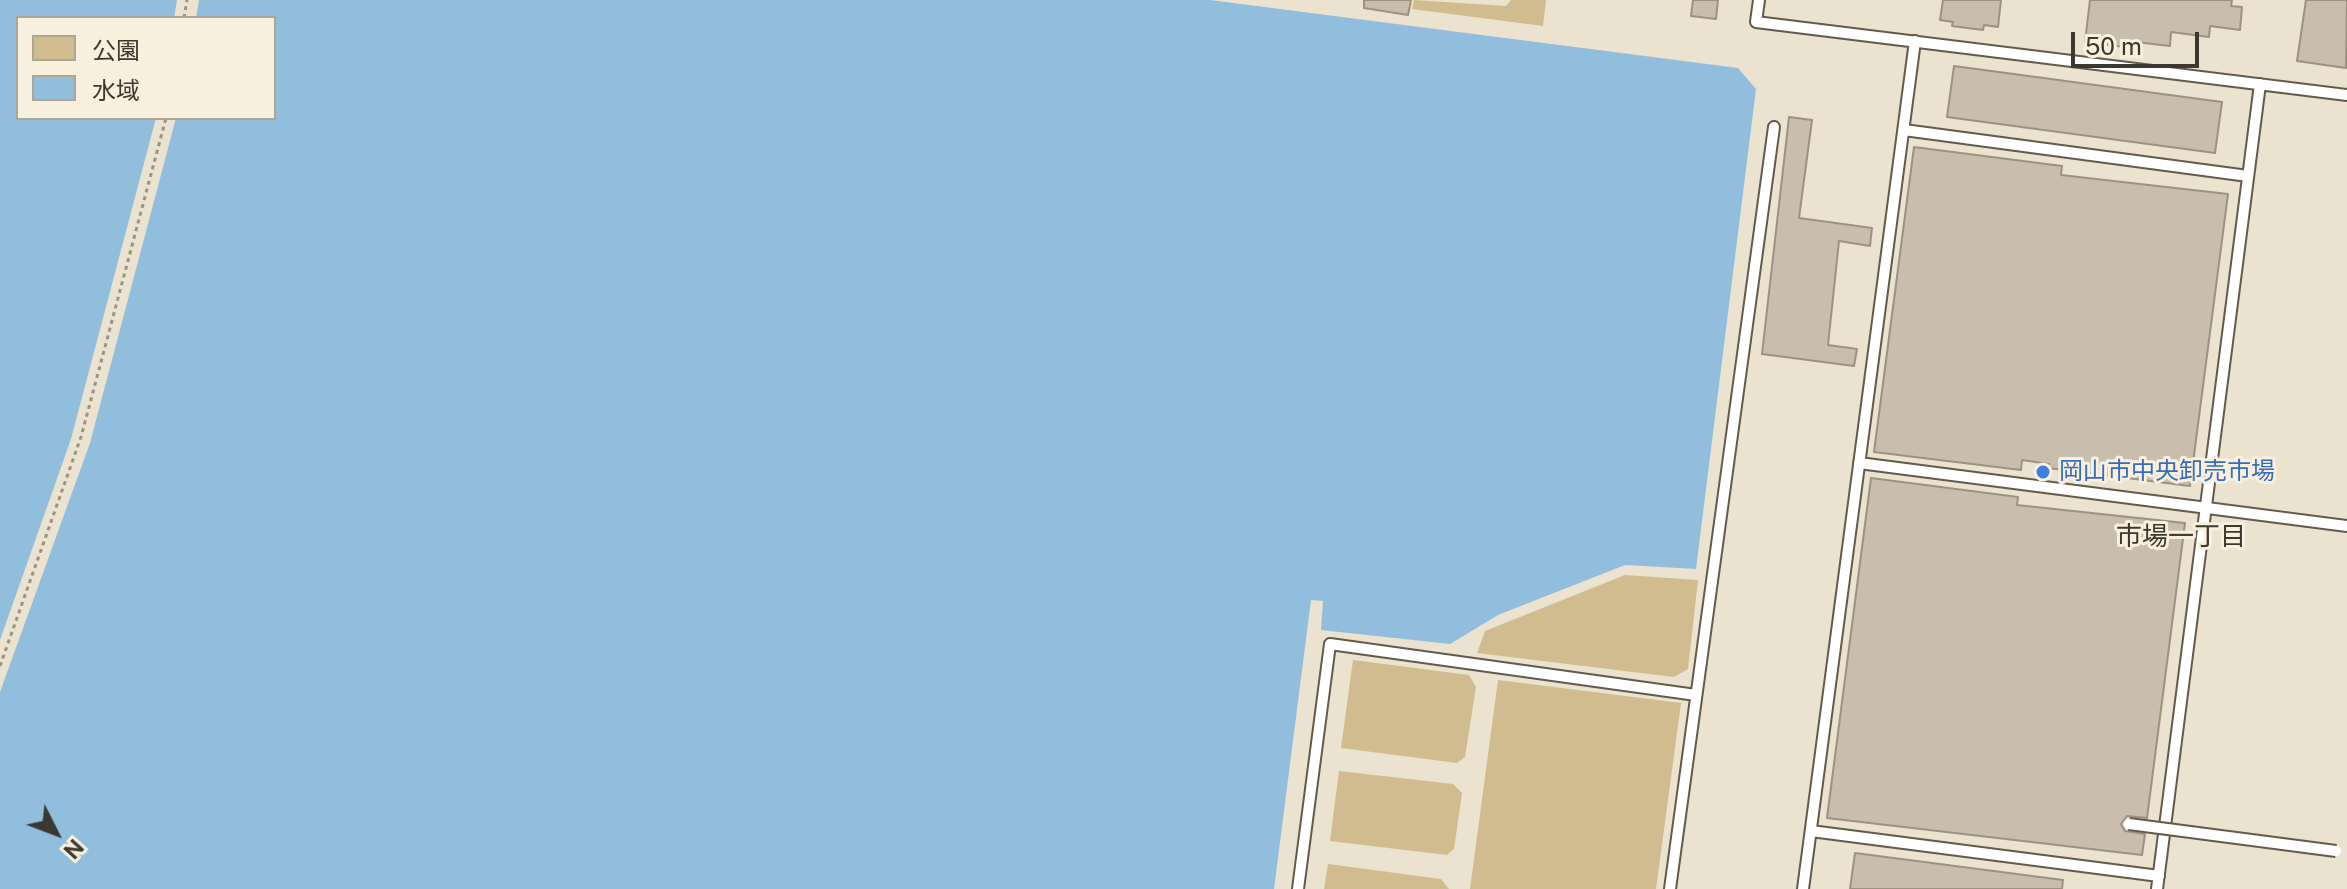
<!DOCTYPE html>
<html>
<head>
<meta charset="utf-8">
<style>
	body { margin:0 }
	#map { position:relative; width:2347px; height:889px; overflow:hidden; background:#ebe2cf; font-family:"Public Sans","Noto Sans JP",sans-serif }
	canvas { display:block }
	.legend { position:absolute; left:16px; top:16px; width:260px; height:104px; box-sizing:border-box; background:#f8efdc; border:2px solid #aca697; margin:0; padding:10px 14px; list-style:none; font-size:24px; color:#3b3830 }
	.legend li { display:flex; align-items:center; gap:16px; height:40px }
	.legend b { width:40px; border:2px solid #aca697 }
	.north { position:absolute; left:16px; top:793px; width:80px; height:80px; -webkit-text-stroke:6px #f8efdc; paint-order:stroke; rotate:132deg; font-size:22px; font-weight:700; line-height:32px; text-align:center; color:#3b3830 }
	.north::after { content:''; display:block; margin:auto; width:28px; height:36px; background:#3b3830; clip-path:polygon(50% 0,100% 100%,50% 72%,0 100%) }
	.scale { position:absolute; left:2071px; top:32px; width:128px; height:36px; box-sizing:border-box; border:4px solid #3b3830; border-top:0; padding-left:10px; font-size:24px; line-height:28px; white-space:nowrap; color:#3b3830; -webkit-text-stroke:6px #f8efdc; paint-order:stroke }
</style>
</head>
<body>
<div id="map">
<canvas width="2347" height="889"></canvas>
<ul class="legend">
<li><b style="height:22px;background:#d1bc90"></b>公園</li>
<li><b style="height:22px;background:#91bedc"></b>水域</li>
</ul>
<div class="north">N</div>
<div class="scale">50 m</div>
</div>
<script>
const g = document.querySelector('canvas').getContext('2d');
g.lineJoin = 'round';
function fill(path, color) {
  g.fillStyle = color;
  g.fill(path, 'evenodd');
}
function toPath(rows) {
  const path = new Path2D();
  for (const r of rows) {
    path.moveTo(r[0], r[1]);
    for (let i = 2; i < r.length; i += 2) path.lineTo(r[i], r[i + 1]);
  }
  return path;
}
function trace(path, color, width, dash) {
  g.strokeStyle = color;
  g.lineWidth = width;
  g.lineCap = dash ? 'butt' : 'round';
  g.setLineDash(dash || []);
  g.stroke(path);
}
function label(font, color, halo, rows, align = 'center') {
  g.font = font + ' "Public Sans","Noto Sans JP",sans-serif';
  g.lineWidth = 6;
  g.setLineDash([]);
  g.textBaseline = 'middle';
  g.strokeStyle = halo;
  g.fillStyle = color;
  for (const [text, x, y, turn = 0] of rows) {
    g.save();
    g.translate(x, y);
    g.rotate((+turn || 0) * Math.PI / 180);
    g.textAlign = isNaN(turn) ? turn : align;
    if (halo) g.strokeText(text, 0, 0);
    g.fillText(text, 0, 0);
    g.restore();
  }
}
fill(toPath([
	[1414,0,1506,6,1511,0,1546,0,1543,26,1412,9],
	[1625,575,1698,580,1688,669,1674,677,1477,653,1485,631],
	[1353,660,1469,675,1476,687,1465,757,1457,763,1341,748],
	[1498,680,1681,703,1656,889,1470,889],
	[1339,771,1453,784,1462,793,1454,849,1447,855,1330,841],
	[1328,864,1441,879,1449,889,1324,889]
]), '#d1bc90');
fill(toPath([
	[0,0,177,0,174,18,18,18,18,118,156,118,71,439,0,640],
	[199,0,1210,0,1738,68,1756,89,1696,569,1625,565,1498,615,1450,644,1321,630,1323,601,1311,600,1274,889,0,889,0,692,90,443,176,118,274,118,274,18,196,18]
]), '#91bedc');
const building = toPath([
	[1364,0,1411,0,1408,15,1364,8,1364,0],
	[1693,0,1718,0,1716,19,1691,16,1693,0],
	[1943,0,2001,0,1998,27,1984,25,1983,30,1952,26,1953,22,1940,20,1943,0],
	[2090,0,2232,0,2231,6,2242,7,2240,30,2210,26,2209,37,2171,32,2170,46,2126,41,2125,47,2085,42,2090,0],
	[2306,0,2347,0,2346,68,2297,61,2306,0],
	[1954,66,2222,102,2215,153,1947,117,1954,66],
	[1789,117,1812,120,1799,218,1872,228,1870,246,1839,241,1828,345,1857,349,1854,366,1762,354,1789,117],
	[1914,147,2062,166,2061,175,2228,194,2190,486,2048,468,2049,464,2022,460,2021,470,1874,452,1914,147],
	[1871,478,2018,497,2017,505,2185,523,2147,818,2127,816,2121,824,2125,831,2145,834,2142,855,1827,818,1871,478],
	[1855,853,2063,880,2062,889,1850,889,1855,853]
]);
fill(building, '#c9bead');
trace(building, '#9d9282', 2);
const service = toPath([
	[1759,0,1756,22,2347,95],
	[1904,130,2248,176],
	[1859,463,2347,526],
	[1811,831,2159,876],
	[1298,889,1330,644,1696,695],
	[1670,889,1774,127],
	[1803,889,1915,41],
	[2157,889,2260,84]
]);
trace(service, '#625b4b', 14);
trace(toPath([
	[184,18,187,0],
	[0,666,81,437,166,118]
]), '#9a9486', 3, [4, 4]);
trace(service, '#fff', 10);
const serviceBridge = toPath([
	[2129,824,2336,851]
]);
trace(serviceBridge, '#625b4b', 14, []);
trace(serviceBridge, '#fff', 10);
for (const [x, y, r, color] of [
	[2043,472,8,"#3f7fe0"]
]) {
  const dot = new Path2D();
  dot.arc(x, y, r, 0, 2 * Math.PI);
  g.fillStyle = color;
  g.fill(dot);
  trace(dot, '#f8efdc', 3);
}
label('24px', '#366cbe', '#f8efdc', [
	["岡山市中央卸売市場",2059,472]
], 'left');
label('26px', '#3b3830', '#f8efdc', [
	["市場一丁目",2181,537]
]);
</script>
</body>
</html>
